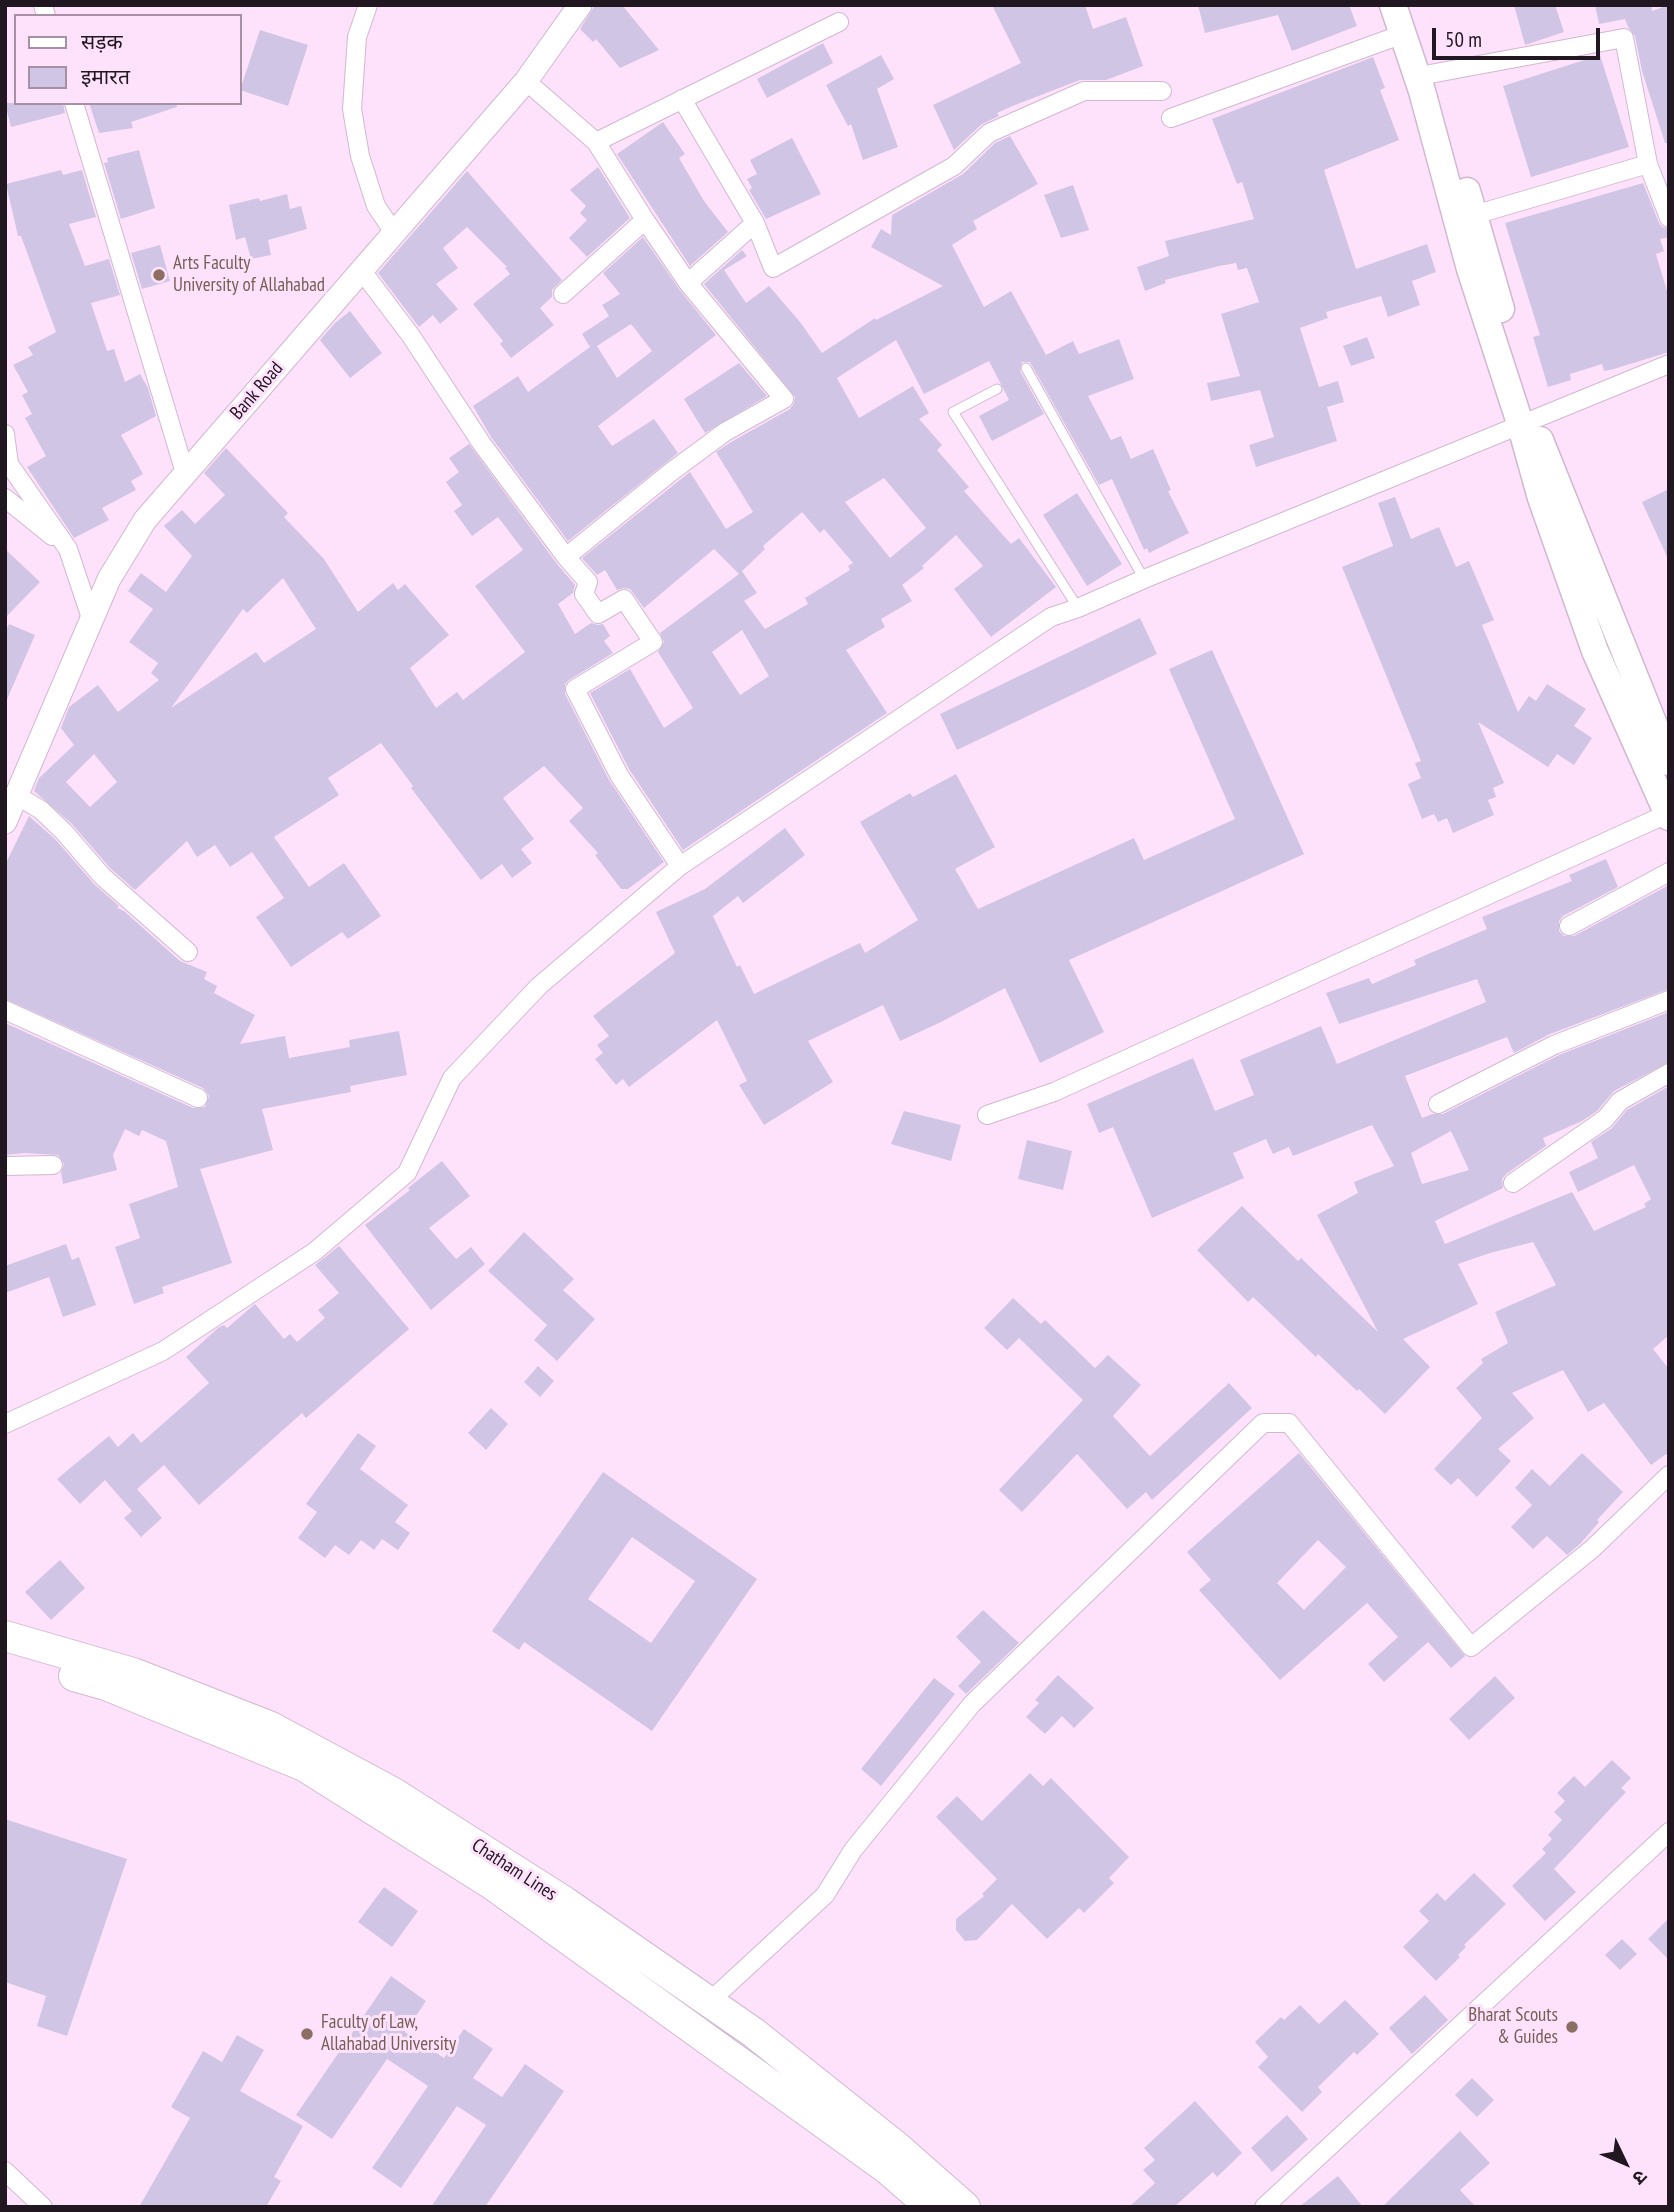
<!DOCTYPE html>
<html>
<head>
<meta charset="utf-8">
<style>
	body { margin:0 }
	#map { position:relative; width:1674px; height:2212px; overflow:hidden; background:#fee2fc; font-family:"PT Sans Narrow","Noto Sans Devanagari",sans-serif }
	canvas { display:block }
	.frame { position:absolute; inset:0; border:7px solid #211720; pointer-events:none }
	.legend { position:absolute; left:14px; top:14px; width:228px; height:91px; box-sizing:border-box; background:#fee2fc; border:2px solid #a691a4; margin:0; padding:9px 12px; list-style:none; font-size:21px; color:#211720 }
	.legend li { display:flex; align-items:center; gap:14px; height:35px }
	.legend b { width:35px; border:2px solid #a691a4 }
	.north { position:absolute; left:1590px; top:2128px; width:70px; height:70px; -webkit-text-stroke:5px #fee2fc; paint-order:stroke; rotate:134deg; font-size:19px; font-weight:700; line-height:28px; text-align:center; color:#211720 }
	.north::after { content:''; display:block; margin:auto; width:24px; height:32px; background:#211720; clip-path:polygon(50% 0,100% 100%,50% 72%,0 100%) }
	.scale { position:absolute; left:1432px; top:28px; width:168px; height:32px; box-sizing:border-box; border:4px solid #211720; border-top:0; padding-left:9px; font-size:21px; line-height:24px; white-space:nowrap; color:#211720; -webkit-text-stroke:5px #fee2fc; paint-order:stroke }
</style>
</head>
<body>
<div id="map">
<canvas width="1674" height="2212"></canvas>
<div class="frame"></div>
<ul class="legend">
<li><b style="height:9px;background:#fff"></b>सड़क</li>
<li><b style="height:19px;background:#d1c5e5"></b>इमारत</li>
</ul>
<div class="north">उ</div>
<div class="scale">50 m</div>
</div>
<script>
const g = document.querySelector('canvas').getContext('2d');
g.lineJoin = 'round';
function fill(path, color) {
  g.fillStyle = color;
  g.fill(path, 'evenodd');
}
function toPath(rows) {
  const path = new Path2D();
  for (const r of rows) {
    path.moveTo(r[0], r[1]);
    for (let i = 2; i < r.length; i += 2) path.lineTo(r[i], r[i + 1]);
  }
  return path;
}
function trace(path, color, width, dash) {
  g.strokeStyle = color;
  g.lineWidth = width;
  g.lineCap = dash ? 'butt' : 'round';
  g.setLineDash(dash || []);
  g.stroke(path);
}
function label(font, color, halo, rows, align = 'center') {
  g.font = font + ' "PT Sans Narrow",sans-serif';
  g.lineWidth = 6;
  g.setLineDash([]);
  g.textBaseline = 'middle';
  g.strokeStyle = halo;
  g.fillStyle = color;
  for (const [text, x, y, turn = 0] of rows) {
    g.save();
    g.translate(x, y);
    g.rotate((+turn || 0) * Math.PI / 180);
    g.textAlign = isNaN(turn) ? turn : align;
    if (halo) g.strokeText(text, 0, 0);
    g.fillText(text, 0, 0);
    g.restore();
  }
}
fill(toPath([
	[595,5,622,5,659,50,620,68,596,39,593,42,580,29],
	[992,5,1085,5,1093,29,1126,17,1143,66,1106,80,1080,80,1015,105,997,113,999,116,982,124,954,150,933,105,1021,63],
	[1198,5,1349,5,1357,26,1292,51,1278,15,1205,33],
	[1514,5,1555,5,1564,32,1525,45],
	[1595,5,1651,5,1652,11,1669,5,1669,143,1665,143,1642,71,1635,36,1628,27,1625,19,1630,18,1599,24],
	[260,30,308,45,288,106,240,90],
	[823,43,833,63,767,98,757,79],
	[881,55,894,79,877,89,898,147,863,160,851,124,848,126,826,85],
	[1600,55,1629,147,1531,177,1503,86],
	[1373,57,1385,88,1380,90,1399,140,1324,170,1356,269,1427,244,1436,272,1412,281,1420,305,1388,317,1381,296,1326,312,1328,318,1300,328,1319,387,1338,381,1344,402,1327,407,1337,441,1256,467,1249,445,1274,437,1260,390,1211,401,1207,383,1240,376,1221,314,1259,302,1247,268,1238,270,1236,263,1219,266,1165,280,1166,283,1145,291,1137,267,1169,256,1165,241,1254,219,1242,182,1237,184,1212,119],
	[5,103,63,103,65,113,11,127],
	[89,103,176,103,177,107,131,122,133,128,99,133],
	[663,122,685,154,679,158,704,201,728,232,690,266,617,154],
	[1010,136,1038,184,973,221,977,229,952,245,984,307,1011,291,1046,355,1073,341,1079,354,1119,339,1134,379,1088,396,1111,440,1121,436,1131,459,1153,449,1171,490,1168,491,1189,533,1149,553,1147,548,1144,550,1112,479,1099,485,1030,362,1022,362,1020,371,1044,414,992,441,979,416,1009,400,989,361,924,394,896,340,837,378,859,418,913,386,929,413,919,419,942,445,937,450,969,487,964,491,1011,544,1019,538,1056,587,991,637,954,589,983,566,956,535,922,566,924,568,902,585,912,601,881,619,885,627,846,650,887,713,683,850,629,769,590,693,630,669,664,728,693,708,658,652,664,642,660,633,739,574,714,549,644,608,630,589,623,588,617,590,605,570,597,575,582,558,690,472,726,529,753,512,716,452,731,442,790,409,794,403,795,397,704,284,742,250,747,256,724,270,746,303,769,286,800,322,822,353,875,318,876,320,943,286,871,247,881,229,891,235,892,215,963,174,995,143],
	[884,478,926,528,890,558,845,502],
	[802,512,820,533,824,529,853,563,848,566,850,570,805,598,808,604,765,629,744,601,757,593,742,571,741,572,765,549,763,546],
	[742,630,769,676,740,695,712,652],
	[792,138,821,194,766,219,749,190,752,188,747,179,757,174,750,160],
	[139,150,155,208,121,219,104,163,108,162,107,158],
	[598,167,630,218,587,257,569,238,587,220,580,213,586,206,570,190],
	[61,170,63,175,82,170,96,217,69,224,85,266,109,259,120,295,91,303,107,351,114,349,125,382,140,374,148,388,156,416,121,435,143,474,131,481,136,490,102,508,109,520,74,538,27,467,46,456,25,418,32,414,22,395,28,392,13,365,33,355,28,347,56,332,21,236,18,236,6,184],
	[467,171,562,280,552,290,552,297,540,308,554,325,511,358,500,344,503,341,473,304,510,274,505,268,507,267,467,227,443,248,458,268,436,284,458,309,440,324,433,315,419,327,378,273],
	[1643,183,1659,223,1662,227,1669,229,1669,237,1660,239,1664,251,1656,254,1669,298,1669,352,1614,369,1604,371,1602,364,1570,374,1571,380,1548,387,1533,337,1540,335,1505,223],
	[1073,185,1089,230,1061,238,1044,195],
	[287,194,290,209,301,206,307,229,268,240,271,255,251,259,245,237,236,240,229,205,259,198,260,201],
	[643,237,679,289,716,335,598,426,612,446,654,419,678,453,568,541,491,437,473,406,518,376,528,392,590,347,582,334,609,316,602,305,620,294,603,273],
	[631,324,652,351,617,378,597,346],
	[160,245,170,281,142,289,131,253],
	[350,311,382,353,350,378,320,340,335,323],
	[1367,337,1375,358,1351,366,1343,346],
	[739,363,767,396,705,433,684,399],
	[469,444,557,564,575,585,573,593,558,604,575,634,591,623,598,625,603,624,610,636,604,641,613,653,569,680,565,684,565,694,609,780,664,862,628,889,621,889,595,855,598,853,569,821,583,808,544,766,503,798,534,839,521,849,532,863,512,878,502,864,481,880,411,788,413,786,381,743,328,778,339,795,274,837,309,887,344,863,381,916,348,939,342,932,291,967,256,917,284,898,252,852,230,867,215,845,197,857,187,841,135,890,110,868,72,824,34,791,39,778,74,745,61,728,69,707,98,685,118,712,159,680,151,673,158,663,129,642,153,609,128,591,141,573,166,592,192,556,164,526,182,510,195,524,225,495,204,473,226,448,288,513,284,517,324,559,358,612,393,583,398,590,405,584,449,635,410,668,436,708,457,692,463,700,525,652,475,586,523,550,498,517,472,536,454,511,462,505,446,482,459,472,449,458],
	[283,578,316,629,264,663,256,652,171,708,243,609,247,613],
	[94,754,117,782,90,807,66,782],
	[1669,489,1669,561,1642,502],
	[1077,493,1122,564,1087,586,1043,515],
	[1395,497,1411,539,1439,527,1456,567,1469,561,1494,620,1482,625,1518,712,1529,696,1536,701,1547,684,1586,709,1574,726,1592,738,1574,765,1557,754,1548,767,1478,722,1504,783,1493,788,1496,797,1488,800,1494,815,1453,833,1447,818,1438,822,1434,814,1422,819,1408,784,1421,778,1415,763,1421,761,1342,567,1393,546,1378,503],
	[5,549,40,582,5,618],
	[1140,618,1157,654,957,750,940,714],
	[9,624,35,635,5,704,5,633],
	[1212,650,1304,854,1069,960,1104,1032,1040,1063,1005,988,941,1022,900,1041,883,1005,808,1041,833,1082,764,1125,739,1085,747,1081,717,1020,629,1087,623,1079,616,1085,595,1059,603,1053,597,1045,609,1036,593,1016,675,953,656,912,705,889,785,828,805,855,743,903,738,896,713,916,737,967,740,965,754,994,860,943,865,953,918,920,860,822,910,793,913,797,956,774,995,847,955,869,978,909,1134,838,1144,860,1235,819,1169,669],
	[29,816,56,840,94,884,119,906,117,908,124,911,180,961,207,972,204,979,217,986,214,993,255,1015,240,1044,285,1036,289,1058,350,1047,349,1040,399,1031,407,1075,350,1086,351,1092,262,1109,273,1150,200,1169,232,1263,162,1287,164,1293,134,1304,115,1247,140,1238,129,1204,178,1187,166,1141,142,1130,139,1136,125,1129,113,1155,117,1170,63,1184,61,1173,64,1164,58,1155,24,1153,5,1155,5,1023,193,1108,205,1107,209,1096,203,1088,5,999,5,865],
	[1606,859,1618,887,1563,916,1559,921,1559,931,1564,936,1574,936,1669,885,1669,989,1550,1034,1514,1053,1507,1037,1405,1076,1422,1118,1432,1114,1443,1114,1559,1055,1669,1012,1669,1062,1614,1091,1597,1111,1582,1121,1543,1138,1546,1146,1506,1174,1502,1179,1503,1188,1435,1221,1445,1244,1572,1192,1594,1231,1646,1207,1644,1204,1651,1199,1634,1165,1578,1192,1569,1172,1598,1158,1591,1142,1612,1128,1627,1110,1669,1086,1669,1335,1653,1349,1669,1369,1669,1452,1651,1465,1604,1403,1588,1412,1563,1370,1512,1393,1534,1418,1498,1449,1511,1461,1477,1497,1458,1478,1451,1485,1434,1469,1482,1418,1456,1388,1483,1363,1481,1359,1508,1343,1495,1312,1556,1285,1533,1242,1490,1253,1458,1264,1478,1304,1403,1339,1430,1367,1385,1414,1359,1389,1357,1391,1318,1354,1316,1357,1253,1297,1248,1302,1197,1250,1242,1206,1298,1261,1301,1258,1378,1332,1317,1215,1358,1193,1354,1182,1394,1166,1372,1125,1293,1156,1289,1147,1273,1154,1266,1139,1233,1153,1244,1178,1152,1218,1113,1127,1099,1133,1087,1104,1193,1058,1215,1111,1254,1095,1240,1060,1321,1026,1337,1064,1486,1002,1477,979,1339,1024,1326,993,1369,978,1372,984,1416,965,1414,960,1487,929,1482,917,1572,881,1569,875],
	[1451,1131,1469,1170,1422,1184,1411,1153],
	[904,1111,961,1125,951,1161,891,1144],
	[1027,1140,1072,1151,1063,1190,1018,1179],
	[442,1161,470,1196,429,1228,456,1259,471,1247,485,1264,431,1310,365,1225,410,1190,408,1188],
	[524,1232,574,1279,563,1290,595,1319,557,1361,534,1340,547,1325,488,1271],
	[66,1244,72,1260,79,1257,96,1305,63,1317,49,1277,5,1293,5,1266],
	[339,1246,409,1329,306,1418,302,1413,199,1505,164,1465,137,1489,162,1518,141,1537,124,1518,132,1511,105,1480,80,1504,57,1479,109,1436,118,1447,133,1433,141,1443,209,1383,186,1357,218,1328,224,1325,227,1328,255,1304,284,1339,290,1334,297,1342,325,1318,318,1310,339,1293,315,1265],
	[1013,1298,1041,1324,1045,1320,1095,1368,1108,1355,1141,1385,1113,1416,1150,1456,1229,1383,1252,1408,1152,1500,1146,1492,1127,1509,1077,1454,1022,1512,999,1490,1083,1400,1019,1338,1007,1350,984,1328],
	[538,1366,554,1381,540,1397,524,1382],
	[491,1408,508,1424,486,1450,468,1433],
	[358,1433,376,1446,360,1469,408,1505,395,1522,410,1533,398,1550,382,1539,374,1550,361,1540,349,1555,335,1545,325,1558,298,1538,317,1512,306,1504],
	[1299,1453,1465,1656,1451,1668,1428,1642,1384,1682,1368,1664,1398,1637,1367,1603,1280,1680,1199,1590,1211,1580,1187,1552],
	[1318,1540,1346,1567,1304,1610,1277,1583],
	[1582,1453,1623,1492,1597,1520,1599,1522,1581,1543,1567,1555,1547,1536,1533,1549,1511,1527,1532,1505,1515,1488,1532,1469,1550,1486],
	[603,1472,757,1579,652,1731,524,1642,519,1650,492,1631],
	[632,1537,695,1581,651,1643,588,1599],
	[60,1560,85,1588,51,1620,25,1592],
	[983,1610,1019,1643,966,1694,958,1686,981,1662,956,1637],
	[1058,1675,1094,1708,1074,1728,1062,1716,1045,1734,1026,1717,1039,1703,1035,1700],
	[1495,1676,1515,1698,1469,1740,1449,1719],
	[934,1678,955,1694,881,1786,861,1769],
	[1612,1760,1631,1778,1621,1788,1626,1792,1554,1869,1576,1892,1545,1921,1512,1886,1546,1853,1542,1849,1552,1839,1548,1835,1562,1820,1554,1812,1565,1801,1557,1793,1574,1776,1585,1787],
	[1030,1773,1043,1786,1051,1778,1129,1857,1109,1878,1114,1883,1084,1913,1079,1908,1047,1939,1012,1904,977,1940,965,1941,956,1930,956,1919,984,1896,982,1894,997,1879,936,1817,957,1796,982,1821],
	[5,1819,127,1859,67,2036,37,2026,46,1996,5,1982],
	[1474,1873,1506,1904,1464,1945,1466,1947,1458,1955,1460,1957,1436,1981,1403,1947,1429,1921,1419,1911,1437,1893,1445,1901],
	[384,1887,418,1911,392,1947,358,1922],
	[1669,1918,1669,1960,1648,1939],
	[1622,1939,1637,1954,1620,1970,1605,1955],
	[391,1976,426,2001,405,2032,444,2058,464,2029,493,2049,473,2078,502,2097,525,2064,564,2091,485,2207,431,2207,486,2125,457,2106,401,2188,372,2168,428,2086,387,2059,332,2139,296,2115],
	[1425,1995,1448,2020,1412,2054,1389,2028],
	[1345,2000,1379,2034,1357,2055,1354,2052,1318,2087,1322,2092,1302,2112,1258,2067,1268,2057,1255,2042,1281,2017,1284,2020,1300,2005,1319,2024],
	[237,2035,264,2050,240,2091,303,2126,274,2177,281,2181,266,2207,139,2207,190,2118,171,2107,203,2051,222,2062],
	[1472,2078,1494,2100,1477,2117,1455,2095],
	[1195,2101,1242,2153,1217,2177,1213,2172,1174,2207,1129,2207,1155,2183,1143,2170,1155,2160,1144,2148],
	[1287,2115,1308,2139,1272,2172,1251,2148],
	[1460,2131,1490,2163,1460,2190,1476,2207,1382,2207],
	[1338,2176,1363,2207,1299,2207]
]), '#d1c5e5');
const service = toPath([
	[1026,368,1144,579],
	[997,389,953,412,1078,608]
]);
const minor = toPath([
	[43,5,46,16],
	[368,5,357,37,352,109,360,156,376,206,395,234],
	[1430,74,1624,38,1648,164,1669,218],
	[682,99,755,223,773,268,954,166,989,133,1084,91,1162,91],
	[74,103,185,473],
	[1171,118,1403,34],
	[596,142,839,22],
	[1474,215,1648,164],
	[362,271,411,336,482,444,566,557,671,472,725,432,784,399,688,283,645,220,596,142,526,81],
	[688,283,755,223],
	[563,294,645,220],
	[5,434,9,464,68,549,92,621],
	[5,498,52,536],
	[566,557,588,582,584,594,598,614,624,599,653,642,575,689,619,775,680,866],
	[15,799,26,801,41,810,64,832,102,876,188,952],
	[1569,926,1669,872],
	[5,1010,198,1098],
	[1438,1104,1554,1045,1669,1000],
	[987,1115,1054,1092,1667,814],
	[5,1166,53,1165],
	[1513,1183,1605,1119,1620,1101,1669,1073],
	[5,1424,163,1351,314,1252,407,1173,452,1078,539,986,680,866,1051,617,1078,608,1144,579,1669,364],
	[709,2002,825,1895,853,1850,972,1704,1263,1423,1289,1423,1471,1647,1592,1549,1669,1475],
	[5,2171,43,2207],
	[1264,2207,1669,1832]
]);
const tertiary = toPath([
	[5,822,109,579,145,520,526,81,580,5]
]);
const secondary = toPath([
	[1393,5,1422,91,1470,269,1520,423,1541,498,1595,651,1669,817],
	[1467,191,1501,309],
	[1540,440,1669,762]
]);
const trunk = toPath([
	[5,1636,133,1673,271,1727,392,1792,565,1902,754,2033,897,2147,965,2207],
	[74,1676,106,1685,304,1766,493,1885,886,2168,931,2207]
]);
trace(service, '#d2b7d0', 11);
trace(minor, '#d2b7d0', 20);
trace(tertiary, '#d2b7d0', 25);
trace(secondary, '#d2b7d0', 29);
trace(trunk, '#d2b7d0', 32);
trace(service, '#fff', 9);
trace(minor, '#fff', 18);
trace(tertiary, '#fff', 23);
trace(secondary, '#fff', 26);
trace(trunk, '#fff', 30);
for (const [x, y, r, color] of [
	[159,275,7,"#8d6e63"],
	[1572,2027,7,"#8d6e63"],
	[307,2034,7,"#8d6e63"]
]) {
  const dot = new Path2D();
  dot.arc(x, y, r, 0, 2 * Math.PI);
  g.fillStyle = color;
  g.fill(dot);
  trace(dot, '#fee2fc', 2.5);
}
label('19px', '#785e54', '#fee2fc', [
	["Arts Faculty",173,264],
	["University of Allahabad",173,286],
	["Bharat Scouts",1558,2016,"right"],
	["& Guides",1558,2038,"right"],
	["Faculty of Law,",321,2023],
	["Allahabad University",321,2045]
], 'left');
label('19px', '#211720', '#fee2fc', [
	["Bank Road",257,391,-49],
	["Chatham Lines",514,1870,33]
]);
</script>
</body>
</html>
